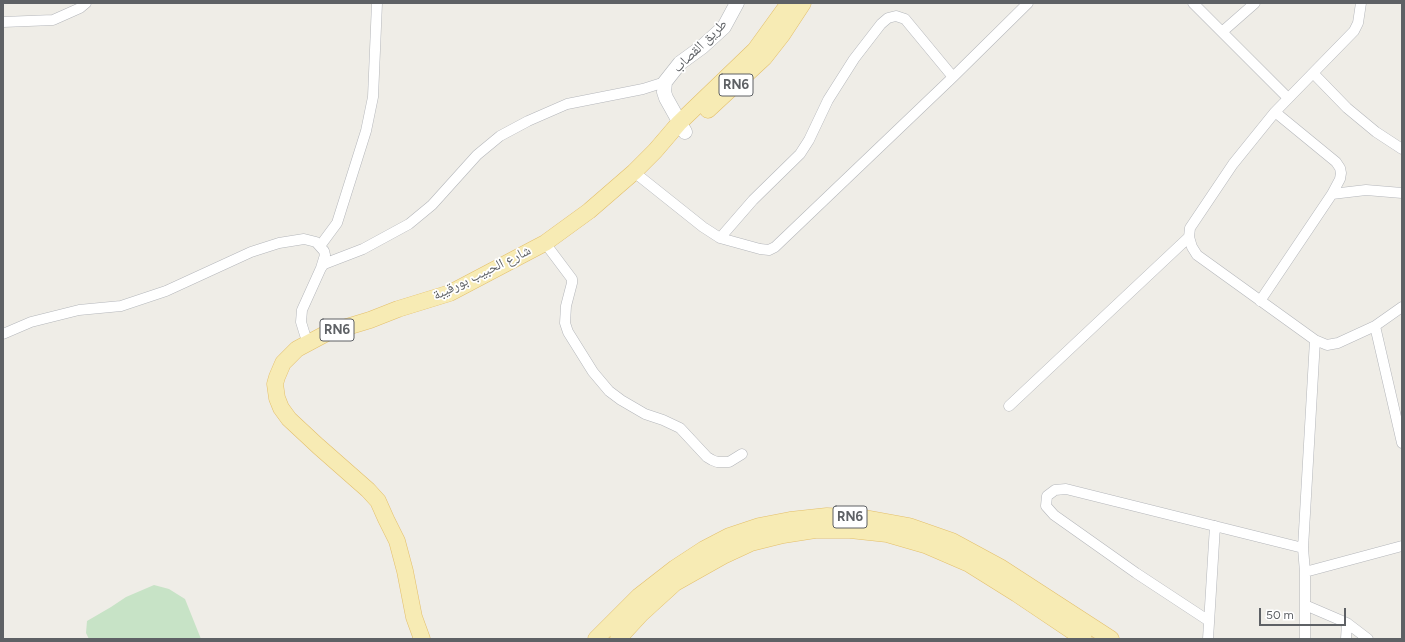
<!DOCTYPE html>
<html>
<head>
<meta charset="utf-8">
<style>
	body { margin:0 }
	#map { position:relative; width:1405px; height:642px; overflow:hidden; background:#efede7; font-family:Figtree,sans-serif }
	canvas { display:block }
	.frame { position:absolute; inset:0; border:4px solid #5e6165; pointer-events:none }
	.scale { position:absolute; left:1259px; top:608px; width:87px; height:18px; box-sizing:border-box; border:2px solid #5e6165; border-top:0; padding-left:5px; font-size:12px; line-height:14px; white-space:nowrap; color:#5e6165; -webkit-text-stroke:3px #fff; paint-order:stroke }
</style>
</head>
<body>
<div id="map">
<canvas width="1405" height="642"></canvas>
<div class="frame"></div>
<div class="scale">50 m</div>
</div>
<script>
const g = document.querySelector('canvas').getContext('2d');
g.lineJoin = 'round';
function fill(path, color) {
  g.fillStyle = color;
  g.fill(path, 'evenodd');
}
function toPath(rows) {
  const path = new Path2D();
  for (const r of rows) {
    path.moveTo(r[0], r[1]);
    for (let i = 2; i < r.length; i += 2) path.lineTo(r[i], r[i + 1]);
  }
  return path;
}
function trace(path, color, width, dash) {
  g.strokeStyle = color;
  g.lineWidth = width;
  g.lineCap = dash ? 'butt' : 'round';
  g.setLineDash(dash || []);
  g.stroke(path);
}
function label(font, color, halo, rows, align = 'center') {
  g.font = font + ' Figtree,"Noto Naskh Arabic",sans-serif';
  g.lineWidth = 3.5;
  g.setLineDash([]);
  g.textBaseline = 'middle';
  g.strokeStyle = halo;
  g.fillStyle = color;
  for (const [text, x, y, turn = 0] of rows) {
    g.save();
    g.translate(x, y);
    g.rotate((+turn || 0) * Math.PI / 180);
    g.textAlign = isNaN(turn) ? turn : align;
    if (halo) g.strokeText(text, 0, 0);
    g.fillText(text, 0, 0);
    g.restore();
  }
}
fill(toPath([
	[154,585,169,589,185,599,201,639,89,639,86,633,87,621,111,607,126,597]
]), '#c7e3c6');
const minor = toPath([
	[1193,3,1288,98],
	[1361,3,1358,23,1354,31,1275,112,1233,164,1190,228,1189,237,1192,247,1197,255,1315,340,1327,345,1338,343,1375,326,1402,307],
	[3,22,53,20,80,8,86,3],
	[1222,32,1255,3],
	[1313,73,1347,108,1376,132,1402,149],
	[634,172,703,227,720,238,760,249,769,250,775,247,953,77,1028,3],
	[1332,194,1366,190,1402,193],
	[720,238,753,200,800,154,809,140,828,100,854,59,881,24,888,18,896,16,905,19,953,77],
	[545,243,572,279,572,283,566,306,565,323,568,332,593,372,609,391,621,400,645,414,663,420,680,428,707,457,712,460,717,462,729,462,742,454],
	[320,246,337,223,366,131,373,97,377,3],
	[321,268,324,264,363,249,409,224,432,205,477,155,500,136,528,121,567,104,643,89,665,82],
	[1260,301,1332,194,1340,179,1341,173,1340,168,1336,162,1275,112],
	[1375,326,1402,443],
	[3,334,31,322,79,310,121,306,166,291,251,252,279,243,304,239,316,242,324,251,325,255,321,268,302,310,301,322,305,335,310,342],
	[1009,406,1189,237],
	[1305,572,1402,546],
	[1305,605,1347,623,1368,639],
	[1209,621,1136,573,1054,515,1046,506,1047,496,1055,490,1066,489,1303,548],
	[1208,639,1215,526],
	[1305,639,1305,572,1303,548,1315,340],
	[1346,639,1347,623]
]);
const secondary = toPath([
	[685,132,666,98,664,92,665,82,680,63,702,47,724,27,737,3]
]);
const primary = toPath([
	[708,110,764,58,782,35,803,3],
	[422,639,414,617,405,571,397,541,386,519,378,501,368,490,318,446,289,419,281,408,277,398,275,384,277,377,283,363,297,349,327,333,370,320,398,309,450,293,545,243,589,211,634,172,655,151,679,123,755,50,789,3],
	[596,639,639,596,675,568,704,549,729,536,759,526,790,520,827,516,865,518,909,526,952,541,1000,567,1111,639],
	[618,639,641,614,675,583,723,556,751,543,783,535,815,530,850,530,887,534,925,545,969,564,1017,594,1084,639]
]);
trace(minor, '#b4b6ba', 11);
trace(secondary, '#b3b6ba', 15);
trace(primary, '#e3bf6b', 17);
trace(minor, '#fff', 10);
trace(secondary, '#fff', 14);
trace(primary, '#f7ebb4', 16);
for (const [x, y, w] of [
	[736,85,34],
	[337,330,34],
	[850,517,34]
]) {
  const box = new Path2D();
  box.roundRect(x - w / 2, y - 11, w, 22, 3);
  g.fillStyle = '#fff';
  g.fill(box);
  trace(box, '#5e6165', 1);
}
label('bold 13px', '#5e6165', null, [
	["RN6",736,85],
	["RN6",337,330],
	["RN6",850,517]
]);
label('14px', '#5e6165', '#fff', [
	["طريق القصاب",700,46,-44],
	["شارع الحبيب بورقيبة",482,273,-26]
]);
</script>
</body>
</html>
